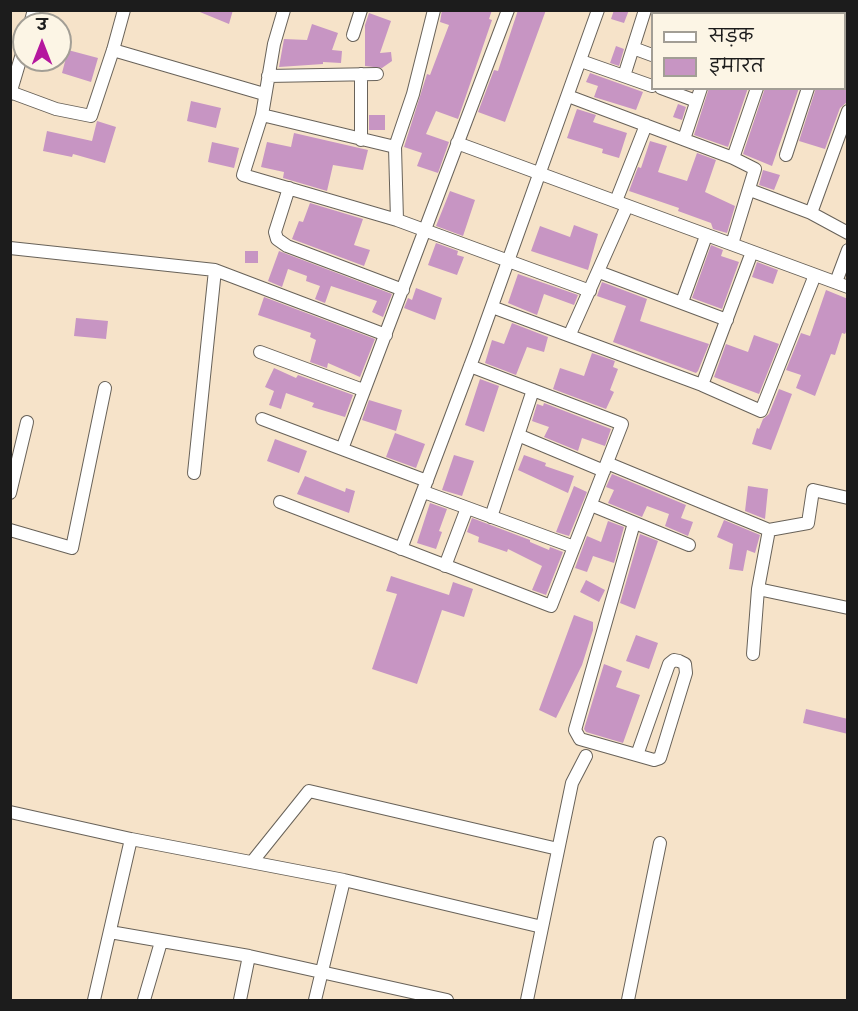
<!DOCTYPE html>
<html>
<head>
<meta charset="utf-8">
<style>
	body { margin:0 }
	#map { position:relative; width:858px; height:1011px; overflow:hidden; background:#f6e3c9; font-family:"Balsamiq Sans","Playpen Sans Deva",sans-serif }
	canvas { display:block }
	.frame { position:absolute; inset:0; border:12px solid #1c1c1c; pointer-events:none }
	.legend { position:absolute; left:651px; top:12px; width:195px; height:78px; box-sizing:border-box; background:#fcf5e5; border:2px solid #a29e95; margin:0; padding:8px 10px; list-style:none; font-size:18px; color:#1c1c1c }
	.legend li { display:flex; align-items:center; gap:12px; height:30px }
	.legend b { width:30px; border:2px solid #a29e95 }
	.north { position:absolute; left:12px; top:12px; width:60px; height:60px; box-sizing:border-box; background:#fcf5e5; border:2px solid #a29e95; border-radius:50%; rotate:0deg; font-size:16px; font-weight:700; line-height:24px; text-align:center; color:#1c1c1c }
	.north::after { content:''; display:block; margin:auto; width:21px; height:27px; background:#b5179e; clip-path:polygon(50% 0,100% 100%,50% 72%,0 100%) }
</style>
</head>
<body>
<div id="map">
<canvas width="858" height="1011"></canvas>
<div class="frame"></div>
<ul class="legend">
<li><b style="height:8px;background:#fff"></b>सड़क</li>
<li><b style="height:16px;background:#c795c3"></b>इमारत</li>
</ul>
<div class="north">उ</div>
</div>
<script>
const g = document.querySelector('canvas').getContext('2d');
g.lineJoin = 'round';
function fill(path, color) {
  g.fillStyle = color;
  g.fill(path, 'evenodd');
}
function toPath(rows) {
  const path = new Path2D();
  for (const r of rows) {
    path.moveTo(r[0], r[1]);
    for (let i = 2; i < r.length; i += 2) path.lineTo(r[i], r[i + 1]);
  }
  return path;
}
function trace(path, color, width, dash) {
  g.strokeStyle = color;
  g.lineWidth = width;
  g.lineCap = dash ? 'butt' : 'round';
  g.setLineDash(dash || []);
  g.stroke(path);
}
fill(toPath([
	[195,10,233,10,229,24],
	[442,10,492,10,489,19,492,20,458,119,436,111,426,134,449,142,438,173,417,166,422,153,404,147,427,74,430,75,449,25,440,22],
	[518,10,546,10,505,122,478,112,494,70,498,71],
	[614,10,629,10,624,23,611,19],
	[369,13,391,21,380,53,391,52,392,61,382,68,365,66,365,25],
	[312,24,338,33,332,50,342,51,341,63,323,62,323,64,279,67,284,39,307,40],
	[616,46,624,49,619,66,610,63],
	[68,50,98,58,91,82,62,73],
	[590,73,643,92,636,110,594,97,598,86,586,82],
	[709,88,748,88,728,147,694,135],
	[765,88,799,88,772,166,743,154],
	[816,88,848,88,846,103,840,108,825,149,799,141],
	[191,101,221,108,216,128,187,121],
	[678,104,686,107,682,120,673,117],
	[577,109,596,115,593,122,627,133,619,158,602,153,603,149,567,138],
	[369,115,385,115,385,130,369,130],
	[97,121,116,127,105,163,73,154,72,157,43,151,47,131,92,141],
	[294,133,368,150,363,170,333,165,327,191,283,178,284,172,261,167,267,142,291,147],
	[650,141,667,146,658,172,687,181,697,153,716,160,705,192,735,206,727,233,713,229,711,223,678,211,679,208,629,191,638,167,641,168],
	[212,142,239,148,234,168,208,162],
	[763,170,780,175,774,190,759,185],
	[450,191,475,200,463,236,436,226],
	[310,203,363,219,354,245,370,250,364,266,292,239,299,221,303,222],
	[574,225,598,234,588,270,531,251,540,226,570,237],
	[436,243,458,251,457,255,464,257,457,275,428,265],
	[711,245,723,250,721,256,739,262,722,309,692,298],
	[245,251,258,251,258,263,245,263],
	[279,251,392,294,383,317,372,312,377,301,331,286,325,303,315,299,320,286,306,281,307,276,288,269,282,287,268,281],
	[757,262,778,270,773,284,752,277],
	[518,274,578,295,574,305,544,294,537,315,508,303],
	[602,282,647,299,640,321,709,344,698,371,696,373,613,342,626,306,597,296],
	[416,288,442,298,435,320,404,308,408,298,412,300],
	[826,290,848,299,848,328,845,334,842,333,835,355,831,354,815,396,796,388,801,375,786,370,801,333,810,336],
	[264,297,375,339,360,377,328,363,327,368,310,362,316,340,310,337,311,333,258,315],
	[76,318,108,321,106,339,74,336],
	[512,323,548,337,544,352,527,347,516,375,485,363,492,340,504,344],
	[754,335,779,344,759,394,714,377,726,344,748,352],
	[592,353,615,361,613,367,618,369,610,390,614,392,606,409,553,389,560,368,584,376],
	[274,368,296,378,298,375,353,395,345,417,312,407,314,403,286,393,281,409,269,405,274,391,265,387],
	[480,379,499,386,484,432,465,425],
	[779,389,792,394,771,450,752,444,757,428,759,429,763,419,769,414],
	[369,400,402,410,396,431,362,420],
	[544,403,611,429,605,446,582,438,578,451,544,437,549,427,532,421,537,404,543,406],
	[395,433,425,444,416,468,386,457],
	[275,439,307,451,299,473,267,461],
	[454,455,474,461,462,496,442,490],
	[524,455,546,463,545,466,574,476,568,493,518,470],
	[612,474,686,505,681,518,693,522,688,536,665,526,669,514,647,506,642,517,608,503,614,490,606,487],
	[305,476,345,492,346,488,355,491,349,513,297,494],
	[574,486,587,492,569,536,556,532],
	[748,486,768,489,765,519,745,511],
	[430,503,447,509,439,531,442,532,436,549,417,543],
	[472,518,530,540,530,542,549,550,550,547,563,552,546,595,532,590,542,566,508,549,507,552,478,542,479,537,467,532],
	[724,520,760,535,755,553,747,550,743,571,729,569,733,544,717,537],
	[608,521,624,527,614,563,593,556,587,572,575,568,587,536,601,542],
	[640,534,658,541,635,609,620,603],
	[391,576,449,595,453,582,473,589,464,617,442,610,417,684,372,669,397,594,386,591],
	[586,580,605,590,599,602,580,592],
	[574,615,593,622,593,630,582,665,556,718,539,710],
	[636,635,658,643,649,669,626,661],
	[604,664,622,671,616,687,640,695,623,743,586,732,584,729],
	[806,709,848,719,848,734,803,723]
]), '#c795c3');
const street = toPath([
	[284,10,274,44,262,115,243,175,397,220,590,291],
	[665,10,675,14],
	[709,14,710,10],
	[30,24,34,10],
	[353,35,361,10],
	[633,48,652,55],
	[113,50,264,94],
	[844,59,848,60],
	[581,61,652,86],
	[361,74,361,140],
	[268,76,377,74],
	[624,76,645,10],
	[661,88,696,101],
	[10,92,56,109,91,116,113,50,124,10],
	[10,94,24,47],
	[568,96,733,158,755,169,732,244],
	[262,115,395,147],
	[684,139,701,88],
	[457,143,848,287],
	[786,155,808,88],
	[733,158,757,88],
	[289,188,275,232,277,239,287,246,403,290],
	[750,190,811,213,848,233],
	[616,201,646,125],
	[811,213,848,111],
	[397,220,395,147,413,94,434,10],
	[10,248,215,270,386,335],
	[599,272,727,320],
	[836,282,848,250],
	[682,302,706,236],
	[492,307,702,385,761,411,815,275],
	[570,334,627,206],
	[260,352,363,390],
	[702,385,752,252],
	[262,419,427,481],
	[518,435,604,471],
	[342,449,508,10],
	[607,463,769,530,758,589,848,608],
	[194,473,215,270],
	[424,492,574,547],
	[10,493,27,422],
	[280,502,551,606,622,424,470,366],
	[591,505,689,545],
	[491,517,533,390],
	[634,523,575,730,580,739,654,760,660,758,686,673,685,664,679,661,674,660,669,664,637,755],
	[10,530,72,548,105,388],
	[769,530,808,523,813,490,848,498],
	[401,549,478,345,598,10],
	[445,566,467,508],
	[753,654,758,589],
	[10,812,131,839,344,880,542,927],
	[252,862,309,791,558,849],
	[110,932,249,956,447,1000],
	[94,1000,131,839],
	[144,1000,161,942],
	[240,1000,249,956],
	[315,1000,344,880],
	[527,1000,572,783,586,756],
	[628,1000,660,843]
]);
trace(street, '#686259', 14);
trace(street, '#fff', 12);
</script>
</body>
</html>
